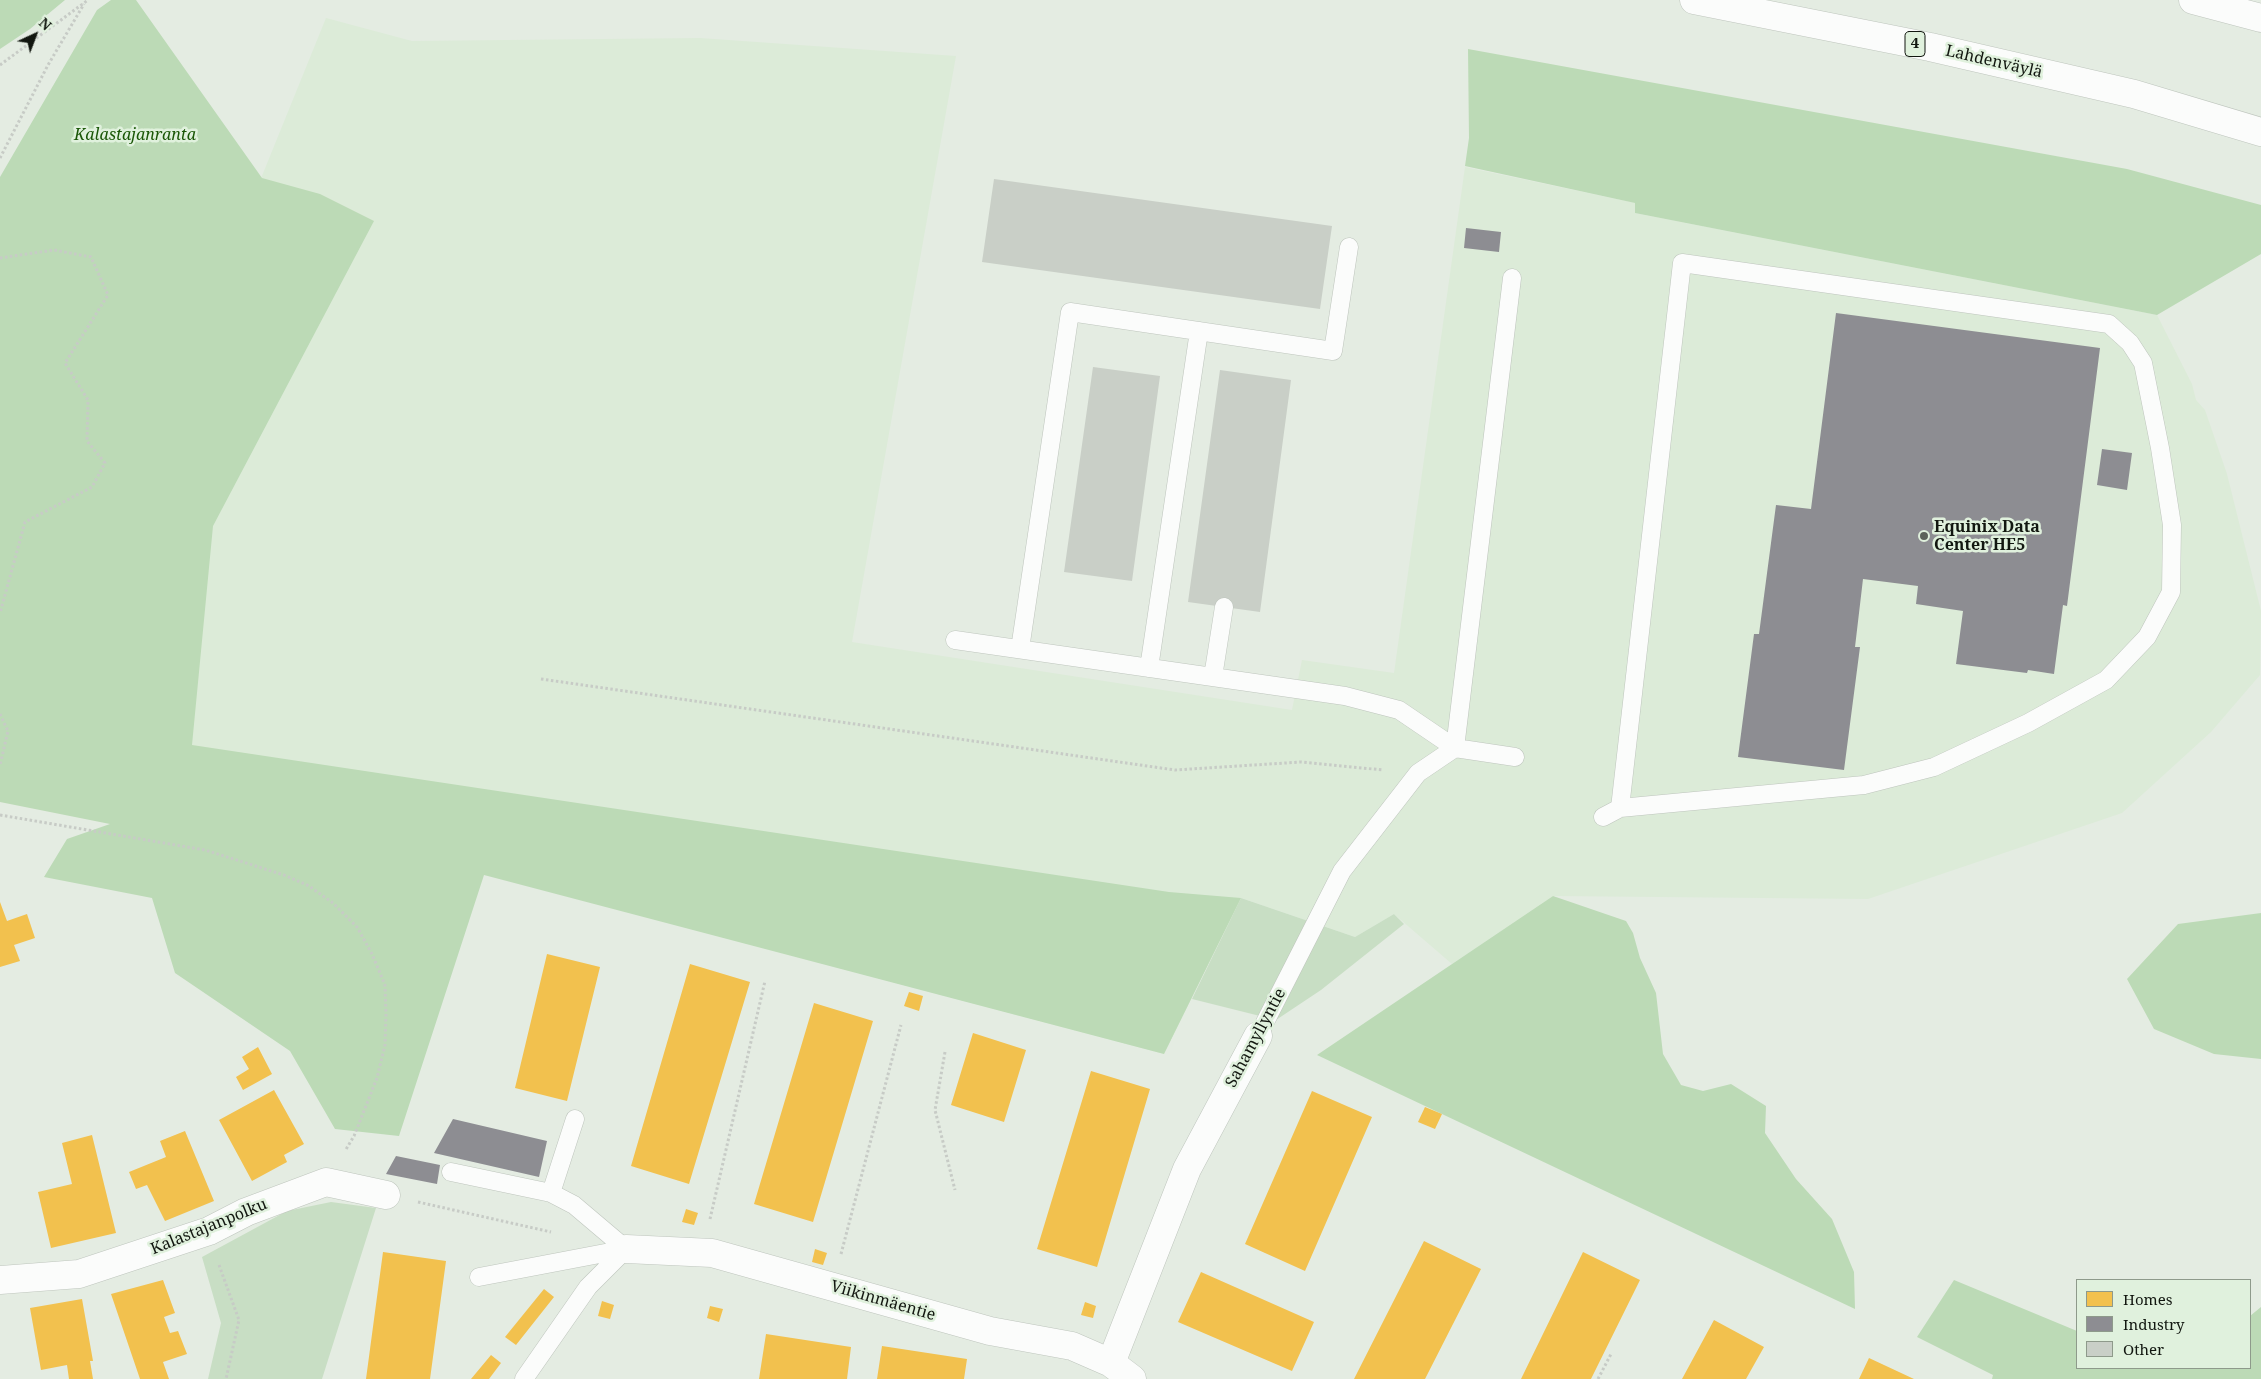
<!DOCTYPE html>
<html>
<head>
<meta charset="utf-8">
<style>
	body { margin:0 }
	#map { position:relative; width:2261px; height:1379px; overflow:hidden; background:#e4ece2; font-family:"Noto Serif",serif }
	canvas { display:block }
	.legend { position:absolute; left:2076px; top:1279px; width:175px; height:90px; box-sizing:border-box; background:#e0f1dd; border:1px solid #8e9a8b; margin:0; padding:6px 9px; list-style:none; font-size:15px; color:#121710 }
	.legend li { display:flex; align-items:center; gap:10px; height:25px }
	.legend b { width:25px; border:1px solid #8e9a8b }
	.north { position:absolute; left:10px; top:10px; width:50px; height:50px; -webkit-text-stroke:4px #e0f1dd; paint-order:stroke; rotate:43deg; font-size:14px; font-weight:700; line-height:20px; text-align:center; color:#121710 }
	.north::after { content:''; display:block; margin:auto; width:18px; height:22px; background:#121710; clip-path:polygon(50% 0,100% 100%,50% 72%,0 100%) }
</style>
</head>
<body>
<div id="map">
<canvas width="2261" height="1379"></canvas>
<ul class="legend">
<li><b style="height:14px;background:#f2c14e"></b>Homes</li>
<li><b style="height:14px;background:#8d8d92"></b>Industry</li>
<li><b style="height:14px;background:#c9cfc7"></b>Other</li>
</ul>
<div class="north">N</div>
</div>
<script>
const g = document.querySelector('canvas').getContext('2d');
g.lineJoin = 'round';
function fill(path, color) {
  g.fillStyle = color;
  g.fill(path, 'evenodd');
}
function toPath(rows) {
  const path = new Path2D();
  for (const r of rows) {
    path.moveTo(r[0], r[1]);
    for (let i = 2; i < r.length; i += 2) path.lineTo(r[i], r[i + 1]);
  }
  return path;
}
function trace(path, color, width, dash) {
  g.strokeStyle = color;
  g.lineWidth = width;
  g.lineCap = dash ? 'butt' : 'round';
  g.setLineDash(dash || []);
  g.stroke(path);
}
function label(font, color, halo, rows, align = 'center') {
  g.font = font + ' "Noto Serif",serif';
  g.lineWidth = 5;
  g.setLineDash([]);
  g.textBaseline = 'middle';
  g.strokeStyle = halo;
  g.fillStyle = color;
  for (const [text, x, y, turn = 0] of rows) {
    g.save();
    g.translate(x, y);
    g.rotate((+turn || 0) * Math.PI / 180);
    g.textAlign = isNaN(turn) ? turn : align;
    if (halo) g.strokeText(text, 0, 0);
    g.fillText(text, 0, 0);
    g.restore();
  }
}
fill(toPath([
	[326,18,412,41,700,38,956,56,852,642,1292,710,1302,660,1394,673,1465,167,1636,203,1635,213,2157,315,2192,384,2196,400,2205,410,2227,474,2261,611,2260,675,2211,732,2122,813,1868,899,1553,896,1452,964,1394,914,1355,937,1241,898,1164,1054,28,753]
]), '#dcebd8');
fill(toPath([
	[1241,898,1355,937,1394,914,1404,924,1321,990,1276,1020,1192,999],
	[331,1202,376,1208,322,1379,208,1379,221,1323,202,1257,287,1211]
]), '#c8dec4');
fill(toPath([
	[0,0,65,0,30,29,0,49],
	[111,0,136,0,262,178,320,194,374,221,213,526,192,745,1169,892,1241,898,1164,1054,484,875,399,1136,335,1129,290,1051,175,973,152,898,44,877,67,839,110,824,0,802,0,177,97,10],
	[1468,49,2127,169,2261,205,2261,254,2157,315,1635,213,1635,203,1465,166,1469,138],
	[1553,896,1626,921,1633,933,1640,958,1656,993,1663,1054,1681,1085,1703,1091,1731,1084,1766,1106,1765,1133,1796,1179,1832,1219,1854,1272,1855,1309,1317,1055],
	[2261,913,2261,1059,2214,1054,2154,1029,2127,979,2178,924],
	[1954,1280,2077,1331,2077,1368,2250,1368,2250,1316,2261,1307,2261,1379,1992,1379,1993,1375,1917,1337]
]), '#bcdab6');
fill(toPath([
	[0,902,7,921,27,914,35,938,14,945,20,961,0,967],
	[547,954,600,967,567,1101,515,1088],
	[690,964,750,982,689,1184,631,1166],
	[909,992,923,996,919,1011,904,1006],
	[814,1003,873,1021,813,1222,754,1204],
	[973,1033,1026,1050,1004,1122,951,1105],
	[258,1047,272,1074,243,1090,236,1077,249,1069,242,1057],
	[1091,1071,1150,1089,1097,1267,1037,1249],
	[274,1090,304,1144,284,1155,287,1162,252,1181,219,1120],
	[1312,1091,1372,1117,1305,1271,1245,1244],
	[1425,1107,1442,1114,1435,1129,1418,1122],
	[185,1131,214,1201,165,1221,147,1185,136,1189,129,1172,166,1157,160,1141],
	[92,1135,116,1233,51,1248,38,1192,72,1184,62,1143],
	[686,1209,698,1213,694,1225,682,1222],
	[1424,1241,1481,1269,1425,1379,1354,1379],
	[815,1249,827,1253,823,1265,812,1262],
	[383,1252,446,1261,430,1379,366,1379],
	[1583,1252,1640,1280,1591,1379,1521,1379],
	[1201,1272,1314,1322,1292,1371,1178,1322],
	[163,1280,175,1313,164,1317,170,1333,178,1331,187,1354,163,1362,169,1379,140,1379,111,1294],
	[544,1289,554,1297,516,1345,505,1337],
	[82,1299,93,1361,90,1361,93,1379,69,1379,67,1365,41,1370,30,1308],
	[602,1301,614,1305,610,1319,598,1316],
	[1085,1302,1096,1306,1093,1318,1081,1315],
	[710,1306,723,1309,719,1322,707,1318],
	[1714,1320,1764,1347,1746,1379,1682,1379],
	[766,1334,851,1347,847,1379,759,1379],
	[882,1346,967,1359,964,1379,877,1379],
	[491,1355,501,1363,489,1379,471,1379],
	[1869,1358,1914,1379,1859,1379]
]), '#f2c14e');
fill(toPath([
	[1466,228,1501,232,1499,252,1464,248],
	[1836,313,2100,348,2067,606,2063,605,2054,674,2028,670,2027,673,1956,664,1963,611,1916,604,1918,586,1863,579,1855,647,1860,647,1844,770,1738,757,1754,634,1759,634,1776,505,1811,509],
	[2102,449,2132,453,2127,490,2097,485],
	[453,1119,547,1141,539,1177,434,1153],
	[396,1156,440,1165,437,1184,386,1174]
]), '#8d8d92');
fill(toPath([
	[994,179,1332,226,1320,309,982,262],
	[1093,367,1160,376,1132,581,1064,572],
	[1220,370,1291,380,1260,612,1188,602]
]), '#c9cfc7');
const lane = toPath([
	[955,640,1345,696,1399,710,1455,748,1515,757],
	[1020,649,1070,312,1333,351,1349,247],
	[1149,668,1199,331],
	[1213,677,1224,607],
	[1603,817,1620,808,1682,263,2109,324,2130,343,2143,363,2160,448,2172,525,2171,592,2147,637,2106,680,2028,723,1934,767,1864,785,1620,808],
	[1258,1036,1342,871,1418,773,1455,748,1512,278],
	[451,1172,551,1193,574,1205,626,1249],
	[551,1193,575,1119],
	[479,1277,626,1249],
	[524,1379,588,1287,626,1249]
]);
const street = toPath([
	[626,1249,712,1253,990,1331,1072,1346,1111,1363,1132,1379],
	[0,1280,79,1274,209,1231,246,1212,326,1182,386,1195],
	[1111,1363,1187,1169,1258,1036]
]);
const highway = toPath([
	[1694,0,1930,47,2134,94,2261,132],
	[2193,0,2261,18]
]);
trace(lane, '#bec5bd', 19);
trace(street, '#bec5bd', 29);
trace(highway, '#bec5bd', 29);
trace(toPath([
	[0,65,88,0],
	[0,158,48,65,84,4],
	[0,258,54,250,91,257,108,295,65,363,88,400,87,441,105,463,92,487,25,522,0,613],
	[541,679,1175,770,1301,762,1383,770],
	[0,714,8,731,0,765],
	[0,815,205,850,284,875,309,886,333,903,357,927,372,954,385,985,386,1014,385,1045,377,1078,354,1136,345,1151],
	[945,1052,935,1110,955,1190],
	[418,1202,551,1232],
	[710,1219,765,981],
	[841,1254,901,1025],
	[219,1265,239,1320,226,1379],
	[1598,1379,1611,1354]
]), '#c7cbc6', 3, [2.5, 2.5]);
trace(lane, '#fbfcfb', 18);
trace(street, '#fbfcfb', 28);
trace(highway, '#fbfcfb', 28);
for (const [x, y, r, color] of [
	[1924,536,5,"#5c625a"]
]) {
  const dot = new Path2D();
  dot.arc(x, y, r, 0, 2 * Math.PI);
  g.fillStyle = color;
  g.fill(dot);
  trace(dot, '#e0f1dd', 2);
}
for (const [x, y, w] of [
	[1915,44,20]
]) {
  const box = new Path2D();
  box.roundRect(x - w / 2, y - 12.5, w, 25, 4);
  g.fillStyle = '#e0f1dd';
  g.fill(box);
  trace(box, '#121710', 1);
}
label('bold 15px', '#121710', null, [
	["4",1915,44]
]);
label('16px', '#121710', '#e0f1dd', [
	["Lahdenväylä",1994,62,13],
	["Sahamyllyntie",1256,1038,-62],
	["Kalastajanpolku",209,1227,-22],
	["Viikinmäentie",883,1301,16]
]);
label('italic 16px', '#1a5707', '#e0f1dd', [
	["Kalastajanranta",135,135]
]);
label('bold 16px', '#121710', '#e0f1dd', [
	["Equinix Data",1934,527],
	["Center HE5",1934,545]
], 'left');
</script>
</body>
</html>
